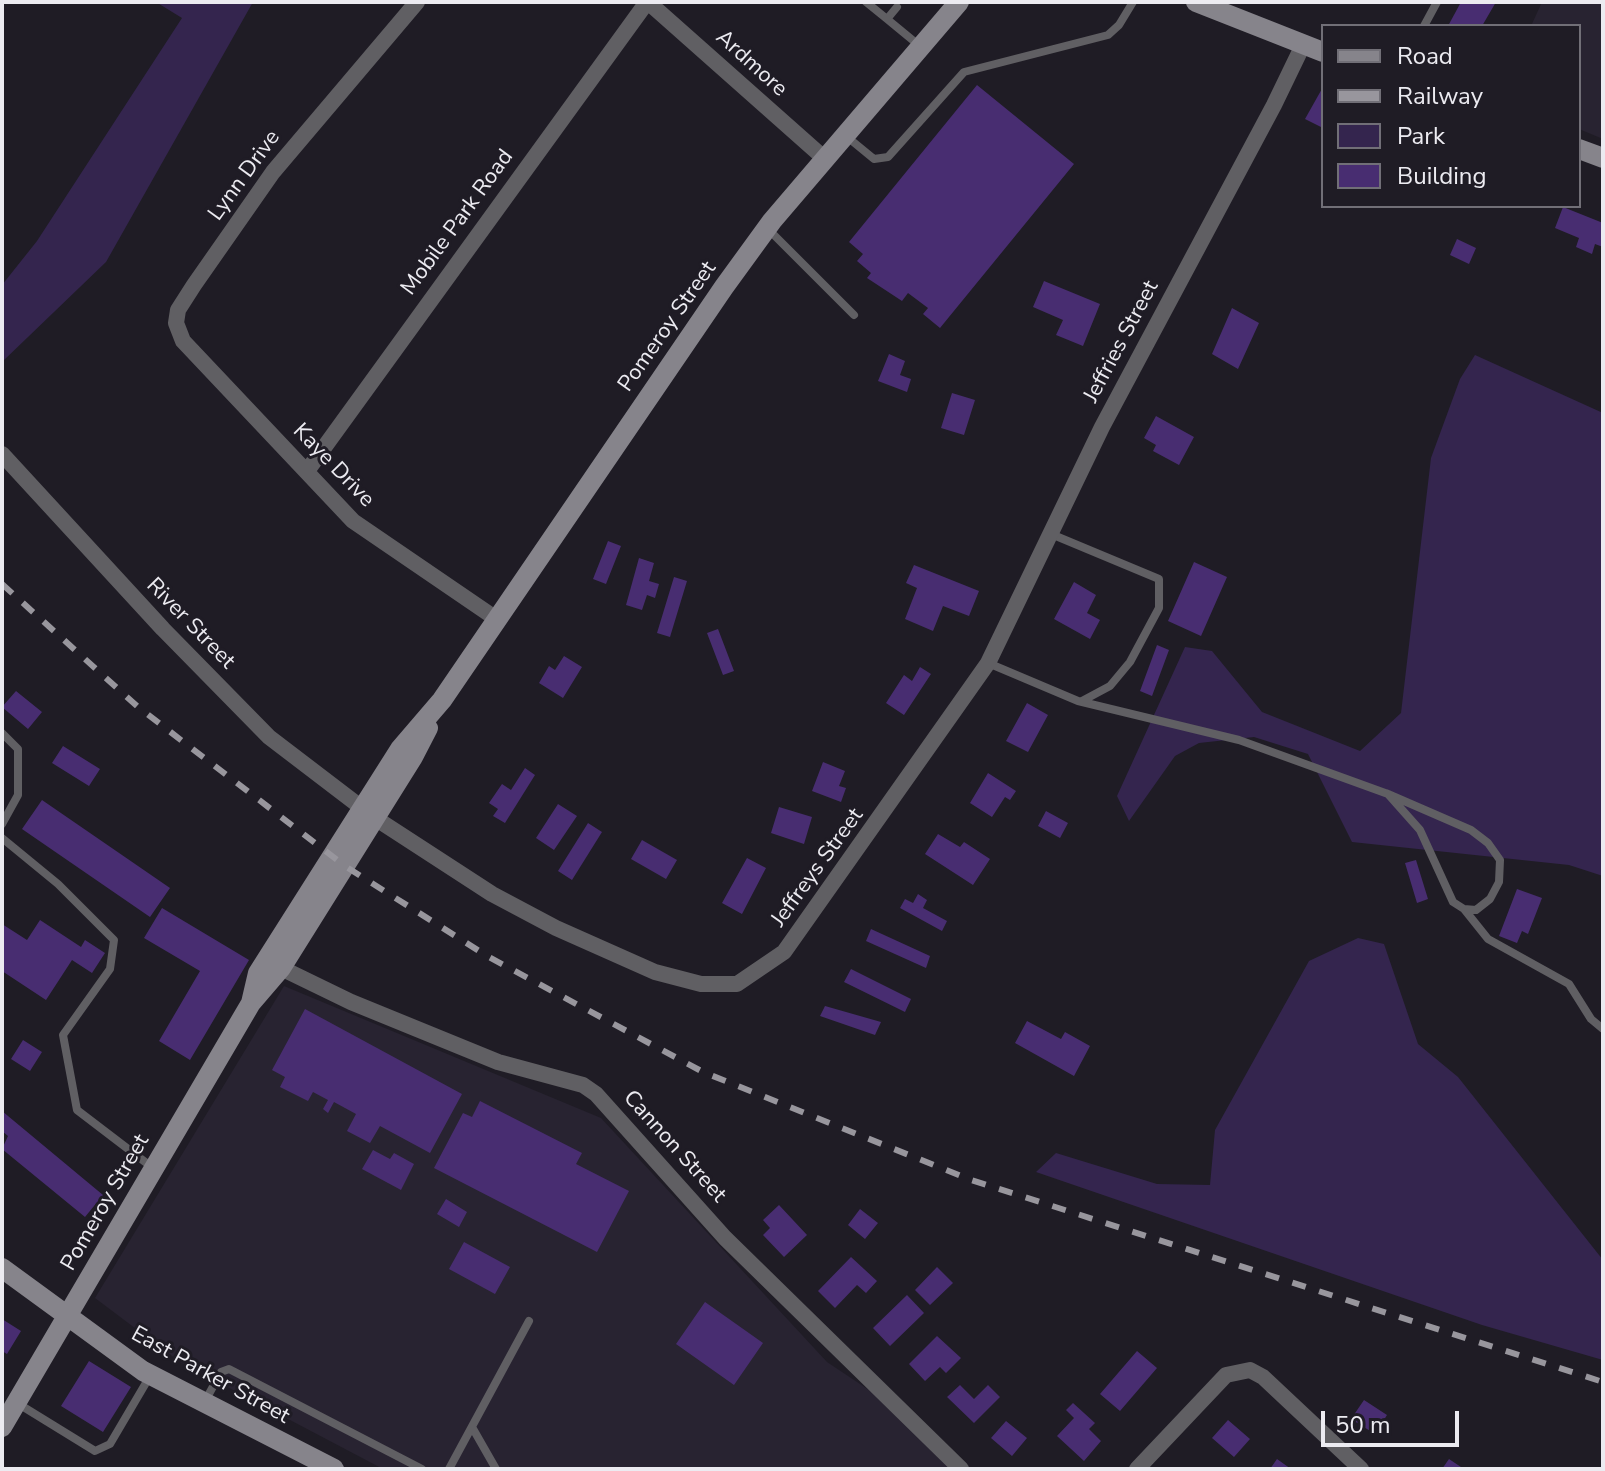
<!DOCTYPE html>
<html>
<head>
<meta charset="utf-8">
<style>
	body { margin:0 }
	#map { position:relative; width:1605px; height:1471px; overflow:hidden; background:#1f1c25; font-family:"Nunito Sans",sans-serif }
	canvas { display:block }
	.frame { position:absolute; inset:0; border:4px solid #ecebf1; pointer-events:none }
	.legend { position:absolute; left:1321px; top:24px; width:260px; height:184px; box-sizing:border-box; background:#1f1c25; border:2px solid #716f77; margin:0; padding:10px 14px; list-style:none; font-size:24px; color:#ecebf1 }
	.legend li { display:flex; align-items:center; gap:16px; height:40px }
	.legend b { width:40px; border:2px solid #716f77 }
	.scale { position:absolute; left:1321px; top:1411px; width:138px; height:36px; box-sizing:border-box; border:4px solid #ecebf1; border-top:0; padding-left:10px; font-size:24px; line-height:28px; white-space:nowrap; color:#ecebf1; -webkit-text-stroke:6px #1f1c25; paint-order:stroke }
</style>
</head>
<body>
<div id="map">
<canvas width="1605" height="1471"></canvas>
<div class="frame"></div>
<ul class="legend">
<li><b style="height:10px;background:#86848b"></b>Road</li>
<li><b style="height:10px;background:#98969d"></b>Railway</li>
<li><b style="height:22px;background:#34254e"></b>Park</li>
<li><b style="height:22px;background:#482d71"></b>Building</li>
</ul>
<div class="scale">50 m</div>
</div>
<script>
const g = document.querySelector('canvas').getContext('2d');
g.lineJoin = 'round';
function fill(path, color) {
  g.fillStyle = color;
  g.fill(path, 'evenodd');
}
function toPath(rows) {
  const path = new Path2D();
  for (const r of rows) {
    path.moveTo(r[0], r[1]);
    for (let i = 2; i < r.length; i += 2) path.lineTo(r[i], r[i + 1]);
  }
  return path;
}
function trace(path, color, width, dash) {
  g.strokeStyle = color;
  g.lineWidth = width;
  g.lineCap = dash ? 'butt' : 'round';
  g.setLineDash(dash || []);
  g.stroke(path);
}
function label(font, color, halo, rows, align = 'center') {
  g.font = font + ' "Nunito Sans",sans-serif';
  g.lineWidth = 6;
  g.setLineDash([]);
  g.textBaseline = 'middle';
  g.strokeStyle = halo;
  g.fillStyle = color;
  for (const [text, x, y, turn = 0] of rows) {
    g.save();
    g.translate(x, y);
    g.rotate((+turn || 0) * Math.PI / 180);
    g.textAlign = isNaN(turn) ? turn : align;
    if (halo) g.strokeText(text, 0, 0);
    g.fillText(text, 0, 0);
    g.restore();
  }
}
fill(toPath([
	[1542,2,1603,2,1603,139,1579,129,1579,26,1531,26],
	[284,986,601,1118,827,1362,872,1392,952,1469,383,1469,180,1362,95,1298]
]), '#282331');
fill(toPath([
	[156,2,253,2,106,262,2,362,2,285,37,241,182,18],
	[1475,355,1603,413,1603,876,1569,865,1352,842,1308,754,1254,737,1199,743,1175,756,1129,821,1117,796,1185,647,1212,651,1262,712,1360,751,1401,713,1431,458,1460,379],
	[1358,938,1384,944,1418,1044,1458,1077,1603,1260,1603,1360,1482,1325,1036,1172,1056,1153,1157,1184,1210,1185,1215,1130,1309,961]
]), '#34254e');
fill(toPath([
	[1461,2,1496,2,1482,26,1448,26],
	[977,85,1074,164,940,328,923,314,928,308,908,293,902,301,867,278,871,273,857,261,863,254,849,242],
	[1323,87,1323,128,1305,119],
	[1563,207,1603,223,1603,247,1595,244,1592,254,1576,247,1579,238,1555,228],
	[1457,239,1476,248,1469,264,1450,255],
	[1044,281,1100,304,1083,346,1056,335,1063,320,1033,307],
	[1232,308,1259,323,1238,369,1212,354],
	[889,354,905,361,900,375,911,379,907,392,878,381],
	[952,393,975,400,964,435,941,428],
	[1156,416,1194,437,1179,465,1153,451,1156,445,1144,438],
	[608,541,621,546,606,584,593,579],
	[639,558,654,563,649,581,659,584,655,598,647,595,642,610,626,605],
	[1194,562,1227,577,1201,636,1168,621],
	[914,565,979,591,969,616,943,606,933,631,905,619,917,588,906,583],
	[674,577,687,581,670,637,657,633],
	[1074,582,1096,595,1087,613,1100,620,1090,639,1054,619],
	[718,629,734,671,723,675,707,633],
	[1157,645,1169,650,1152,696,1140,691],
	[564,656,582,667,563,698,539,683,549,666,555,670],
	[920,667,931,674,904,715,886,703,904,675,912,681],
	[16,691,42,712,28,729,2,707],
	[1027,703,1048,715,1028,752,1006,741],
	[63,746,100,769,89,786,52,763],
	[823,762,845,771,839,786,846,788,841,802,812,791],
	[525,768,535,775,505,823,493,816,498,809,489,803,502,784,511,790],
	[988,773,1016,791,1010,800,1005,797,992,817,970,803],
	[42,800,170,888,150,917,22,829],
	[558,804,577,816,554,850,536,838],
	[779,807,812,817,804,844,771,833],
	[1046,811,1068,823,1060,838,1038,826],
	[588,823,602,832,572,880,558,871],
	[938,834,960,847,964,842,990,859,973,885,925,854],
	[642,840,677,860,666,879,631,859],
	[747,858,766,868,742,914,722,903],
	[1416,860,1428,899,1417,903,1405,863],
	[1517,889,1542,898,1528,934,1522,931,1517,943,1499,936],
	[918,894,927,900,923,908,947,921,942,931,900,908,905,899,913,903],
	[162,908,249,960,190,1060,159,1041,200,971,144,938],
	[40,920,81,947,85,940,105,953,92,973,72,960,46,1000,2,971,2,924,27,940],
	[871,929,930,956,926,968,866,941],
	[851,969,911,999,905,1012,844,982],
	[825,1006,881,1022,875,1035,820,1016],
	[305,1009,462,1094,430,1153,380,1126,370,1143,347,1131,356,1114,334,1102,328,1113,323,1109,328,1100,313,1092,308,1101,280,1087,285,1077,272,1070],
	[1027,1021,1061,1039,1065,1032,1090,1046,1074,1076,1015,1043],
	[23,1040,42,1052,30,1071,11,1059],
	[480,1101,582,1153,576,1164,629,1191,597,1252,434,1168,463,1113,472,1117],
	[2,1111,103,1195,85,1217,2,1149,8,1136,2,1131],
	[373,1150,390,1159,394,1153,414,1164,401,1190,362,1169],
	[446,1199,467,1212,459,1227,437,1214],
	[779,1205,807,1235,784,1257,763,1235,770,1228,763,1220],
	[860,1209,878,1223,865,1239,848,1225],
	[464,1242,510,1267,495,1294,449,1269],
	[851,1257,877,1281,866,1293,857,1285,835,1308,818,1291],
	[937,1267,953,1283,930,1305,915,1290],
	[907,1295,924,1313,890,1346,873,1328],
	[705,1302,763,1343,734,1385,676,1344],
	[2,1319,21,1331,7,1354,2,1351],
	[937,1336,961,1358,946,1373,940,1367,925,1381,909,1364],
	[1137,1351,1157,1368,1120,1411,1100,1394],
	[89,1361,131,1387,103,1432,61,1406],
	[960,1385,974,1399,988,1385,1000,1397,974,1423,947,1397],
	[1364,1400,1387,1415,1375,1434,1351,1419],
	[1073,1403,1095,1423,1089,1429,1101,1441,1084,1461,1057,1436,1074,1418,1066,1410],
	[1228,1420,1250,1439,1234,1457,1212,1438],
	[1006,1421,1027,1438,1012,1456,991,1438],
	[1277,1459,1291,1469,1270,1469],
	[1449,1459,1464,1469,1442,1469]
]), '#482d71');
trace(toPath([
	[866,2,887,19],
	[897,7,887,19,921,47],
	[1424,26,1437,2],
	[846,136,874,159,888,157,964,72,1108,35,1119,25,1133,2],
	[767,228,854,315],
	[1051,534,1159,579,1159,608,1130,662,1110,686,1082,701],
	[988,663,1078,701,1239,740,1388,794,1471,830,1488,843,1500,860,1499,882,1490,899,1476,910,1464,909,1453,902,1420,830,1388,794],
	[2,733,18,749,18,795,2,824],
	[2,838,58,884,114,940,110,969,63,1035,77,1110,153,1168],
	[1464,909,1488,939,1569,984,1591,1019,1603,1029],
	[17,1403,95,1451,110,1444,150,1376],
	[204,1403,221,1372,229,1369,422,1469],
	[472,1427,496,1469],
	[449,1469,529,1321]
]), '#605f63', 8);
trace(toPath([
	[417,2,273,172,194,285,178,310,176,323,183,341,353,521,498,620],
	[648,2,825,159],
	[2,454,163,629,269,737,362,808],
	[307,471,647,2],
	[375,818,492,894,556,928,655,972,701,984,737,984,784,952,988,663,1102,427,1274,105,1303,45],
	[281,968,351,1002,498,1062,583,1085,596,1094,725,1238,961,1469],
	[1137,1469,1226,1375,1250,1370,1263,1377,1361,1469]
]), '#605f63', 16);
trace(toPath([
	[1196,2,1323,52],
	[1579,149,1603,158],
	[251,1003,258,973,400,749,442,700,724,287,772,221,959,2],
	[2,1268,143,1371,334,1469],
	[2,1427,251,1003,281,968,413,757,428,728]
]), '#86848b', 20);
trace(toPath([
	[2,584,138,707,345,866,487,956,703,1072,971,1180,1603,1382]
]), '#98969d', 6, [14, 14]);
label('22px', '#ecebf1', '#1f1c25', [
	["Ardmore",751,64,42],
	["Lynn Drive",245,176,-54],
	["Mobile Park Road",458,223,-54],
	["Pomeroy Street",668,327,-55],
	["Jeffries Street",1122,342,-62],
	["Kaye Drive",333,466,46],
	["River Street",190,624,46],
	["Jeffreys Street",818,868,-54],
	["Cannon Street",674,1147,48],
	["Pomeroy Street",106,1203,-60],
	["East Parker Street",210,1376,29]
]);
</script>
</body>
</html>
